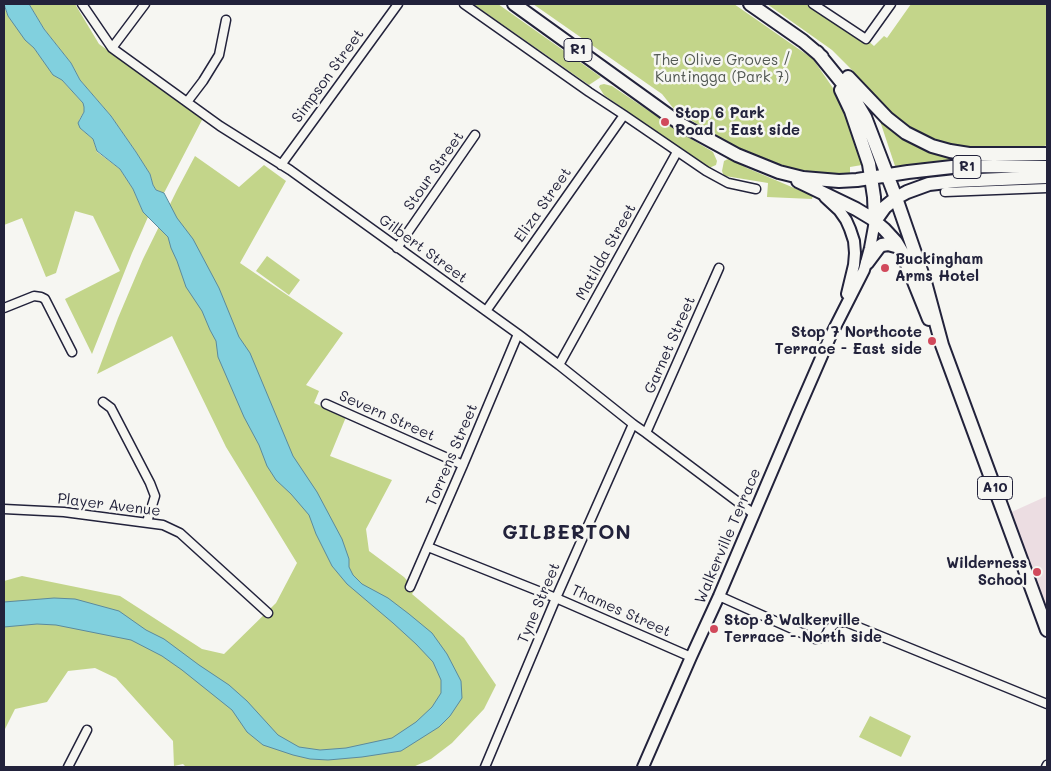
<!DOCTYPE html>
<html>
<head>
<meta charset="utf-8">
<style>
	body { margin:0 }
	#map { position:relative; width:1051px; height:771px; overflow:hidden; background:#f6f6f2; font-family:Mali,sans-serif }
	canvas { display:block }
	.frame { position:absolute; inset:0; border:5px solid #22223b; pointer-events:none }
</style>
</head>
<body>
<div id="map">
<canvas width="1051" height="771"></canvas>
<div class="frame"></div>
</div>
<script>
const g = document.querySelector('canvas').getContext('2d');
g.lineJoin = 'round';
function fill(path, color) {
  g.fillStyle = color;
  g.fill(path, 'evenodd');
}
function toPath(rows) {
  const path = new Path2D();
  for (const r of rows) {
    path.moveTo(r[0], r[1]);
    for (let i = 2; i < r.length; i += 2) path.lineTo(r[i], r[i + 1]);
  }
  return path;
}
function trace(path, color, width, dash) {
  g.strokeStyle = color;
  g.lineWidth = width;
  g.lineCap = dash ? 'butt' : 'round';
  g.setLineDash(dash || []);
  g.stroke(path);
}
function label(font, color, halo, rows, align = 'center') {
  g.font = font + ' Mali,sans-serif';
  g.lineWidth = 5;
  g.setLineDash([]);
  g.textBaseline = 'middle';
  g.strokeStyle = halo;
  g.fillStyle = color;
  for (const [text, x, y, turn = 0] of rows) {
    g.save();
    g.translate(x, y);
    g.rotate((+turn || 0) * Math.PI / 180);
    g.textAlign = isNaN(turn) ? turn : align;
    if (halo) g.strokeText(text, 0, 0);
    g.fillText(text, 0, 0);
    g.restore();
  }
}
fill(toPath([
	[1047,496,1047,630,1005,515]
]), '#ecdde2');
fill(toPath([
	[29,4,75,4,99,44,203,118,164,193,156,190,153,185,150,174,136,152,111,116,80,80,71,63,44,29],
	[473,4,498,4,601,77,589,85],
	[533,4,734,4,813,59,837,94,846,113,863,162,862,165,850,167,850,173,827,173,802,171,740,152,674,109,662,94],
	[767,4,813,4,866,39,874,46,884,36,887,38,911,4,1047,4,1047,145,1038,148,961,146,937,141,915,130,895,117,877,99,853,71,832,50],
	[4,5,8,16,34,48,53,74,62,80,83,103,85,107,84,112,79,120,80,128,93,139,97,152,120,169,133,189,143,212,148,217,132,253,92,354,65,299,120,271,93,216,75,211,56,273,46,277,22,218,4,225],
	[604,84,612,86,683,134,713,152,717,161,716,165,709,168,705,166,604,95,599,87,600,85],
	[879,118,960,157,960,160,895,166],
	[195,156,239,187,264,165,286,181,240,263,343,333,306,385,319,391,314,403,346,417,330,456,392,480,366,529,369,551,404,577,415,589,412,594,464,638,496,685,484,709,452,743,431,759,413,767,186,767,183,764,174,766,173,741,116,678,95,668,68,671,47,702,15,709,4,731,4,581,22,576,120,596,202,649,224,654,276,603,297,563,226,447,172,336,97,374,118,318,143,259,177,190],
	[728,159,731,159,747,168,813,196,812,199,767,197,768,183,725,176,723,174,722,171,724,161],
	[267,256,300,280,289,295,256,271],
	[870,716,911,736,901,757,859,737]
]), '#c3d58a');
const water = toPath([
	[4,4,29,4,44,29,71,63,80,80,111,116,136,152,150,174,153,185,156,190,164,193,177,218,193,239,219,288,239,337,250,353,293,456,317,492,342,539,349,559,349,567,353,575,362,584,388,598,409,614,432,633,447,654,461,681,462,698,450,716,439,727,401,751,362,757,328,760,310,759,293,755,263,745,247,732,232,710,182,670,162,656,131,640,56,625,37,624,4,627,4,602,54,598,75,599,119,611,146,630,164,639,199,665,229,685,247,701,278,735,299,747,320,750,346,748,392,738,416,722,432,707,441,693,441,680,433,662,416,644,393,623,347,584,332,566,316,534,309,515,291,494,276,480,267,466,259,445,244,417,218,357,216,341,210,330,202,311,186,287,177,261,171,248,168,237,143,212,133,189,120,169,97,151,93,139,80,128,78,123,84,112,84,107,83,103,62,80,53,75,34,48,25,40,8,16,4,4]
]);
fill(water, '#81d0de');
trace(water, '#5b8a9d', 1);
const minor = toPath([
	[82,4,112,48,220,126,290,170,518,334,559,365,633,424,646,433,754,514],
	[464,4,589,92,624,115,706,171,728,183,756,189],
	[813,4,866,39,891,4],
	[112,48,145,4],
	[187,102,203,81,219,55,226,20],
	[281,165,398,4],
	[945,192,1047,188],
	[397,248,475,135],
	[4,308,34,296,41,297,45,299,72,352],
	[486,311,624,115],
	[559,365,677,152],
	[103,402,111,408,150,483,155,496,147,522],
	[326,404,463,465],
	[646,433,719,268],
	[4,509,64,512,163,525,180,533,268,613],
	[428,547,556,598,691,657],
	[410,587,463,465,518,334],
	[719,596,815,639,825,637,829,629,836,623,846,622,1047,704],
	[68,767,87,730],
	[485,767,556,598,633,424],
	[1046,767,1047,765]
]);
const tertiary = toPath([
	[825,197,839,210,846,220,850,229,854,241,855,253,854,265,847,294],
	[643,767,691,657,719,596,797,413,831,335,864,270,870,248,875,221]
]);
const trunk = toPath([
	[514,4,682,125,737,155,779,172,803,178,839,181,857,180,908,172,952,167,994,166,1047,167],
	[750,4,803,41,822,57],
	[817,52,852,95,865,117,896,198,925,282,942,345,1047,630],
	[848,77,887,118,906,133,932,146,950,151,969,154,1047,154],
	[841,90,851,111,869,164,874,197,875,221],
	[798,181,856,209,871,218,884,229,896,242,902,252,929,319],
	[875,221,885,207,896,198,907,192,929,184,956,181,1047,177],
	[867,263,879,247,882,245,888,244,899,247]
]);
trace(minor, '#22223b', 11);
trace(tertiary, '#22223b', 14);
trace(trunk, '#22223b', 16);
trace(minor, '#f6f6f2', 8);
trace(tertiary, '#f6f6f2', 10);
trace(trunk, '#f6f6f2', 12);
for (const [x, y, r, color] of [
	[665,122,5,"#d1495b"],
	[885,268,5,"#d1495b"],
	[932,341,5,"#d1495b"],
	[1037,572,5,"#d1495b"],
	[714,629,5,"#d1495b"]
]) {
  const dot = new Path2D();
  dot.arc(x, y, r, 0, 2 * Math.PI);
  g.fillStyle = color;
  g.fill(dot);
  trace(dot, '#f6f6f2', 2);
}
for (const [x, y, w] of [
	[578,50,28],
	[967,167,28],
	[995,488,35]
]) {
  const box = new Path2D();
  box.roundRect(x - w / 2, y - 11.5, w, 23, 4);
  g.fillStyle = '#f6f6f2';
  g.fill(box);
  trace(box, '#22223b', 1);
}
label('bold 14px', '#22223b', null, [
	["R1",578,50],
	["R1",967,167],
	["A10",995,488]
]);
label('15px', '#525853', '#f6f6f2', [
	["The Olive Groves /",722,60],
	["Kuntingga (Park 7)",722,77]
]);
label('15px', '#22223b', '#f6f6f2', [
	["Simpson Street",328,76,-54],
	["Stour Street",434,171,-55],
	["Eliza Street",543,205,-55],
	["Gilbert Street",423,249,36],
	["Matilda Street",606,252,-61],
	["Garnet Street",670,345,-66],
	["Severn Street",387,416,24],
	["Torrens Street",452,455,-67],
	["Player Avenue",109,505,7],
	["Walkerville Terrace",728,536,-67],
	["Tyne Street",539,603,-67],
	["Thames Street",621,611,24]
]);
label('bold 15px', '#22223b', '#f6f6f2', [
	["Stop 6 Park",675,113],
	["Road - East side",675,130],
	["Buckingham",895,259],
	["Arms Hotel",895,276],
	["Stop 7 Northcote",922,332,"right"],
	["Terrace - East side",922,349,"right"],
	["Wilderness",1027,563,"right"],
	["School",1027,580,"right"],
	["Stop 8 Walkerville",724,620],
	["Terrace - North side",724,637]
], 'left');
g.letterSpacing = '1px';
label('bold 20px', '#22223b', '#f6f6f2', [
	["GILBERTON",567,533]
]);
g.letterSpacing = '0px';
</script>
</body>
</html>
